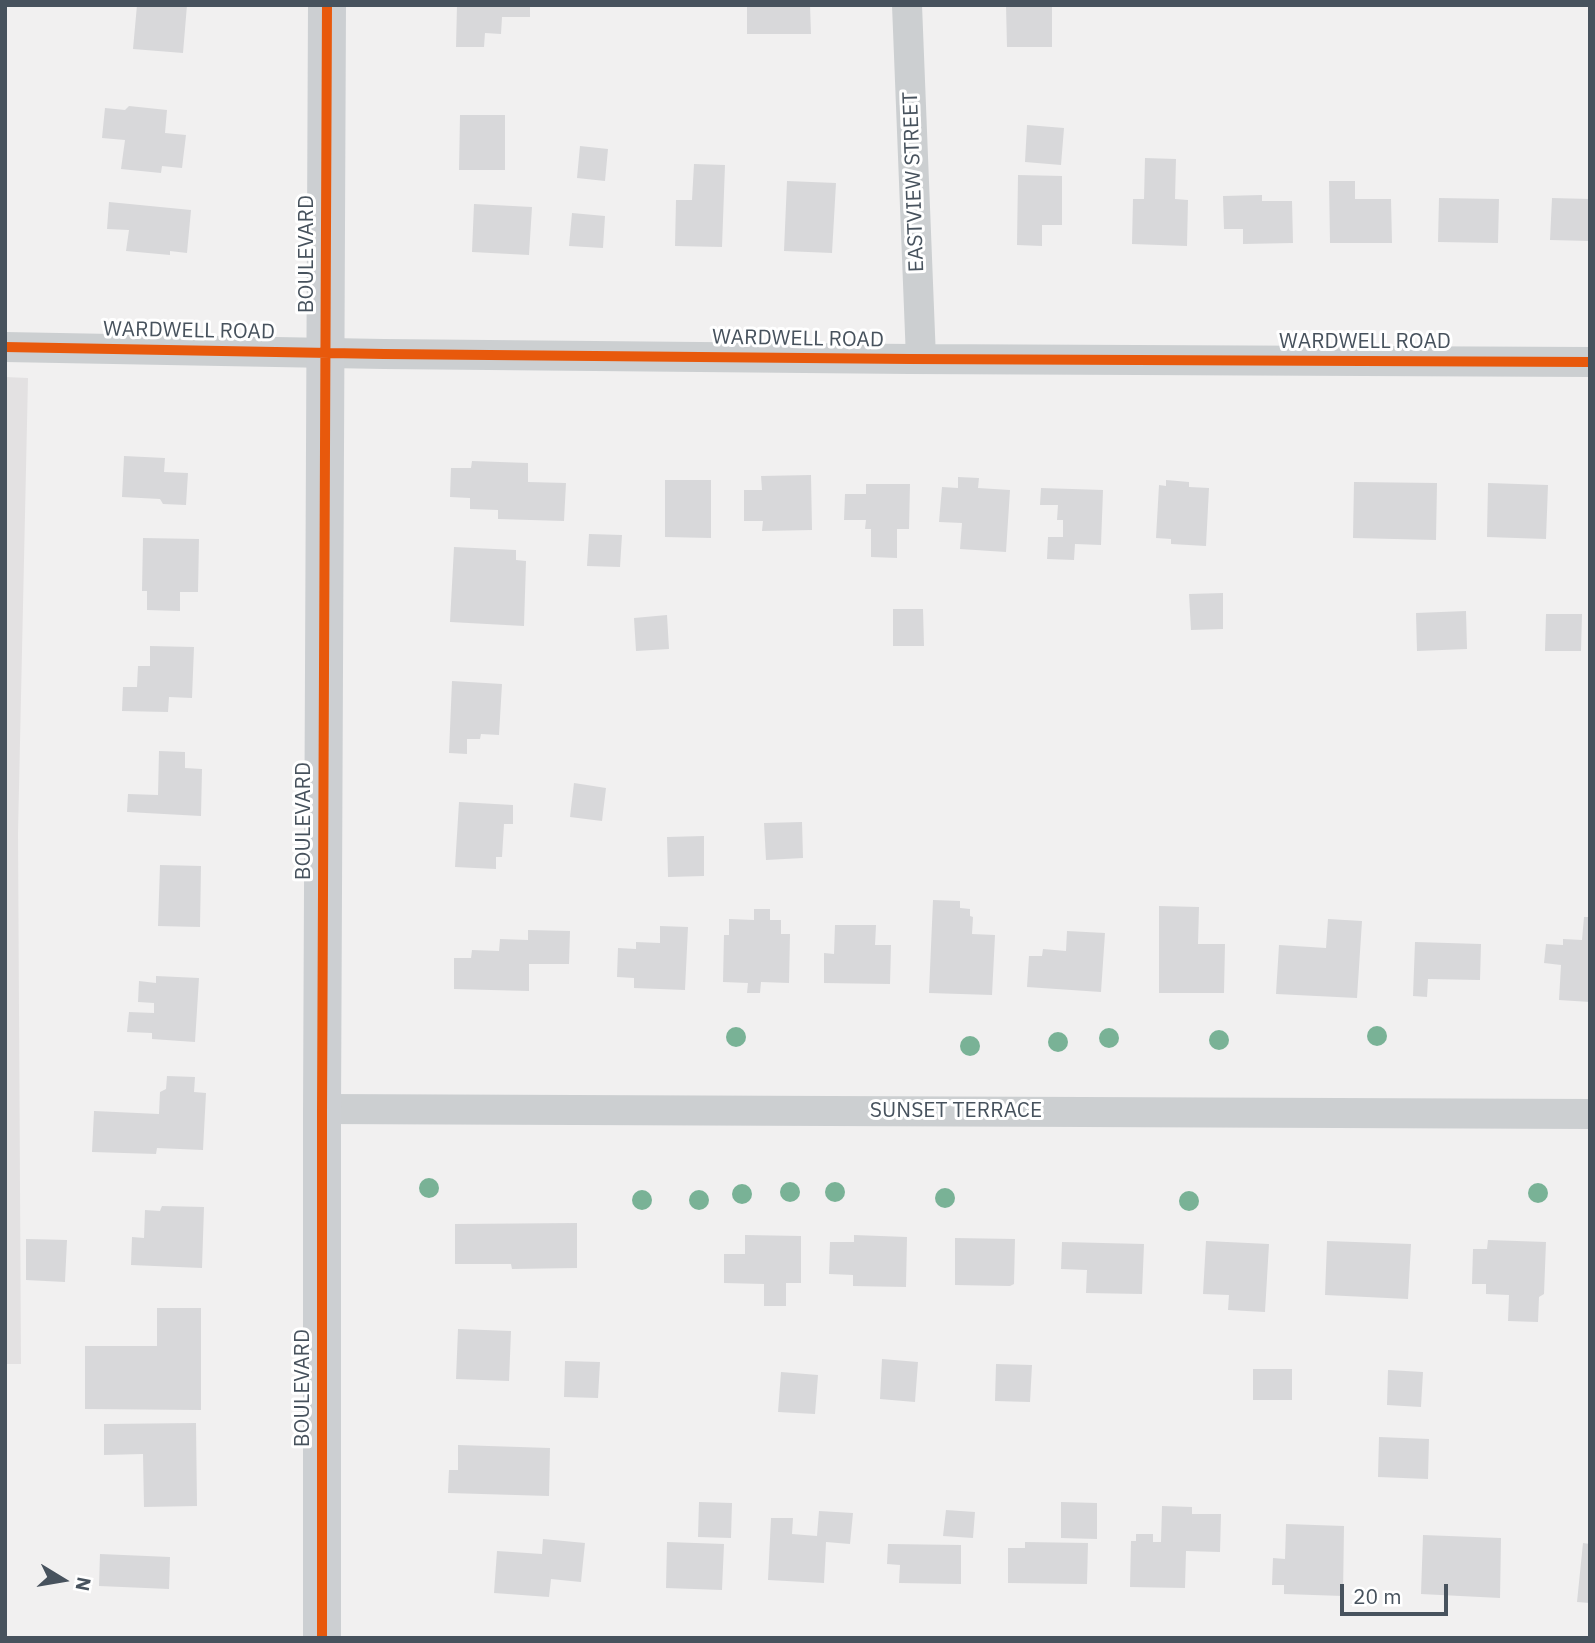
<!DOCTYPE html>
<html>
<head>
<meta charset="utf-8">
<style>
	body { margin:0 }
	#map { position:relative; width:1595px; height:1643px; overflow:hidden; background:#f1f0f0; font-family:"IBM Plex Sans",sans-serif }
	canvas { display:block }
	.frame { position:absolute; inset:0; border:7px solid #47525d; pointer-events:none }
	.north { position:absolute; left:28px; top:1545px; width:70px; height:70px; -webkit-text-stroke:5px #fff; paint-order:stroke; rotate:101deg; font-size:19px; font-weight:700; line-height:28px; text-align:center; color:#47525d }
	.north::after { content:''; display:block; margin:auto; width:24px; height:32px; background:#47525d; clip-path:polygon(50% 0,100% 100%,50% 72%,0 100%) }
	.scale { position:absolute; left:1340px; top:1584px; width:108px; height:32px; box-sizing:border-box; border:4px solid #47525d; border-top:0; padding-left:9px; font-size:21px; line-height:24px; white-space:nowrap; color:#47525d; -webkit-text-stroke:5px #fff; paint-order:stroke }
</style>
</head>
<body>
<div id="map">
<canvas width="1595" height="1643"></canvas>
<div class="frame"></div>
<div class="north">N</div>
<div class="scale">20 m</div>
</div>
<script>
const g = document.querySelector('canvas').getContext('2d');
g.lineJoin = 'round';
function fill(path, color) {
  g.fillStyle = color;
  g.fill(path, 'evenodd');
}
function toPath(rows) {
  const path = new Path2D();
  for (const r of rows) {
    path.moveTo(r[0], r[1]);
    for (let i = 2; i < r.length; i += 2) path.lineTo(r[i], r[i + 1]);
  }
  return path;
}
function trace(path, color, width, dash) {
  g.strokeStyle = color;
  g.lineWidth = width;
  g.lineCap = dash ? 'butt' : 'round';
  g.setLineDash(dash || []);
  g.stroke(path);
}
function label(font, color, halo, rows, align = 'center') {
  g.font = font + ' "IBM Plex Sans",sans-serif';
  g.lineWidth = 6;
  g.setLineDash([]);
  g.textBaseline = 'middle';
  g.strokeStyle = halo;
  g.fillStyle = color;
  for (const [text, x, y, turn = 0] of rows) {
    g.save();
    g.translate(x, y);
    g.rotate((+turn || 0) * Math.PI / 180);
    g.textAlign = isNaN(turn) ? turn : align;
    if (halo) g.strokeText(text, 0, 0);
    g.fillText(text, 0, 0);
    g.restore();
  }
}
fill(toPath([
	[5,377,28,378,18,833,21,1364,5,1364]
]), '#e3e1e2');
fill(toPath([
	[137,5,187,5,183,53,133,49],
	[457,5,530,5,530,17,502,17,501,34,485,33,484,47,456,47],
	[747,5,810,5,811,34,747,34],
	[1006,5,1052,5,1052,47,1007,47],
	[129,106,167,110,165,133,186,135,182,168,162,166,161,173,121,169,125,140,102,138,105,108,125,110],
	[460,115,505,115,505,170,459,170],
	[1027,125,1064,128,1061,165,1025,162],
	[580,146,608,149,605,181,577,178],
	[1145,158,1176,159,1175,199,1188,200,1187,246,1132,244,1133,199,1144,199],
	[694,164,725,165,722,247,675,246,676,200,692,200],
	[1018,175,1062,176,1062,225,1042,225,1042,246,1017,245],
	[787,181,836,183,832,253,784,251],
	[1329,181,1355,181,1355,199,1391,199,1392,243,1330,243],
	[1262,195,1262,201,1292,201,1293,243,1243,244,1243,229,1224,229,1223,196],
	[1439,198,1499,199,1498,243,1438,242],
	[1552,198,1590,199,1590,241,1550,240],
	[109,202,191,210,187,253,170,251,170,255,126,251,129,230,107,229],
	[474,204,532,207,529,255,472,252],
	[572,213,605,216,603,248,569,246],
	[124,456,165,458,164,472,188,473,186,505,163,504,160,499,122,497],
	[472,461,528,463,528,482,566,483,564,521,498,519,498,510,470,509,470,498,450,497,451,468,471,468],
	[811,475,812,530,762,531,763,521,744,521,744,490,762,490,761,476],
	[958,477,979,478,978,488,1010,490,1006,552,960,549,962,523,939,522,942,487,958,488],
	[665,480,711,480,711,538,665,537],
	[1166,480,1189,482,1189,487,1209,488,1206,546,1171,544,1171,539,1156,538,1159,485,1166,486],
	[1354,482,1437,483,1436,540,1353,538],
	[1488,483,1548,485,1546,539,1487,537],
	[866,484,910,484,909,529,897,529,897,558,871,557,871,529,865,529,866,520,844,520,845,494,866,494],
	[1041,488,1103,490,1101,545,1075,544,1074,560,1047,559,1048,537,1063,537,1063,520,1057,520,1058,505,1040,505],
	[589,534,622,535,620,567,587,566],
	[143,538,199,539,198,592,180,592,180,611,147,610,147,591,142,591],
	[454,547,516,550,516,560,526,561,524,626,450,622],
	[1223,593,1223,629,1191,630,1189,594],
	[893,609,923,609,924,646,893,646],
	[1466,611,1467,649,1417,651,1416,613],
	[1546,614,1582,614,1581,651,1545,651],
	[667,615,669,649,636,651,634,618],
	[150,646,194,647,192,698,169,697,168,712,122,711,123,687,137,687,138,666,150,666],
	[452,681,502,684,499,735,481,734,480,739,467,739,467,754,449,753],
	[159,751,185,752,185,768,202,769,201,816,127,812,128,794,158,795],
	[574,783,606,788,602,821,570,817],
	[459,802,513,805,513,824,504,824,502,857,496,857,496,869,455,867],
	[802,822,803,858,766,860,764,823],
	[704,836,704,876,668,877,667,837],
	[160,865,201,866,200,927,158,926],
	[933,900,960,901,960,908,970,909,970,916,973,917,972,934,995,935,992,995,929,993],
	[1159,906,1199,907,1198,944,1225,944,1224,993,1159,993],
	[754,909,770,909,770,920,781,920,781,934,790,934,789,983,761,982,760,993,747,993,748,983,723,982,724,935,729,935,729,919,754,920],
	[1584,917,1590,917,1590,1002,1559,1000,1561,965,1544,963,1546,944,1563,945,1563,939,1582,940],
	[1328,919,1362,921,1357,998,1276,994,1279,945,1326,948],
	[835,925,876,925,875,945,891,945,890,984,824,983,824,953,834,954],
	[660,926,688,927,685,990,634,988,634,978,617,977,618,948,636,949,636,942,660,943],
	[528,930,570,931,569,964,529,964,529,991,454,989,454,958,471,958,472,950,499,951,500,939,528,940],
	[1067,931,1105,933,1101,992,1027,987,1029,956,1042,956,1043,949,1066,951],
	[1415,942,1481,944,1480,980,1428,979,1427,997,1413,996],
	[156,976,199,978,195,1042,152,1039,152,1033,127,1032,129,1012,154,1013,154,1003,138,1002,139,981,156,983],
	[167,1076,195,1077,194,1092,206,1093,203,1150,157,1148,156,1154,92,1152,94,1111,159,1114,160,1092,166,1089],
	[162,1206,204,1207,202,1268,131,1265,132,1237,144,1238,145,1210,160,1211],
	[577,1223,577,1268,512,1269,511,1264,455,1264,455,1224],
	[745,1235,801,1236,801,1283,786,1283,786,1306,764,1306,764,1284,724,1283,724,1254,745,1254],
	[854,1235,907,1237,906,1287,853,1286,853,1275,829,1274,830,1242,854,1242],
	[955,1238,1015,1239,1014,1284,1010,1286,955,1285],
	[26,1239,67,1240,65,1282,26,1280],
	[1488,1240,1546,1242,1544,1294,1539,1297,1538,1322,1508,1321,1509,1295,1486,1294,1486,1284,1472,1284,1473,1249,1487,1249],
	[1206,1241,1269,1244,1265,1312,1228,1310,1229,1295,1203,1294],
	[1327,1241,1411,1244,1408,1299,1325,1295],
	[1062,1242,1144,1244,1142,1294,1086,1293,1087,1270,1061,1269],
	[157,1308,201,1308,201,1410,85,1409,85,1346,157,1346],
	[458,1329,511,1331,509,1381,456,1379],
	[882,1359,918,1362,915,1402,880,1399],
	[565,1361,600,1362,598,1398,564,1397],
	[996,1364,1032,1365,1030,1402,995,1401],
	[1253,1369,1292,1369,1292,1400,1253,1400],
	[1388,1370,1423,1372,1421,1407,1387,1405],
	[781,1372,818,1375,815,1414,778,1412],
	[196,1423,197,1506,144,1507,143,1454,104,1455,104,1424],
	[1379,1437,1429,1439,1428,1479,1378,1477],
	[458,1445,550,1448,549,1496,448,1493,449,1470,458,1470],
	[699,1502,732,1503,731,1538,698,1537],
	[1061,1502,1097,1503,1097,1539,1061,1538],
	[1162,1506,1192,1507,1192,1514,1221,1514,1220,1552,1186,1551,1185,1588,1130,1587,1131,1541,1136,1541,1136,1534,1153,1534,1153,1542,1161,1542],
	[946,1510,975,1512,973,1538,943,1536],
	[819,1511,853,1513,850,1544,826,1542,824,1583,768,1580,771,1518,793,1518,792,1534,817,1536],
	[1286,1524,1344,1526,1343,1596,1284,1594,1284,1585,1272,1585,1273,1558,1285,1559],
	[1423,1535,1501,1538,1500,1598,1421,1594],
	[543,1539,585,1543,581,1582,551,1579,549,1597,494,1593,497,1551,542,1554],
	[667,1542,724,1544,722,1590,666,1588],
	[1025,1542,1088,1543,1087,1584,1008,1583,1008,1548,1025,1548],
	[1583,1543,1590,1544,1590,1603,1577,1602],
	[888,1544,961,1545,961,1584,899,1583,900,1565,887,1564],
	[100,1554,170,1557,169,1589,99,1586]
]), '#d8d8da');
trace(toPath([
	[907,5,921,359],
	[5,347,384,354,910,359,1590,362],
	[322,1109,1590,1114]
]), '#cccfd1', 30);
trace(toPath([
	[322,1638,322,1109,327,5]
]), '#cccfd2', 38);
trace(toPath([
	[5,347,384,354,910,359,1590,362],
	[322,1638,322,1109,327,5]
]), '#e8590c', 10);
g.fillStyle = '#79b296';
for (const [x, y] of [
	[1377,1036],
	[736,1037],
	[1109,1038],
	[1219,1040],
	[1058,1042],
	[970,1046],
	[429,1188],
	[790,1192],
	[835,1192],
	[1538,1193],
	[742,1194],
	[945,1198],
	[642,1200],
	[699,1200],
	[1189,1201]
]) {
  g.beginPath();
  g.arc(x, y, 10, 0, 2 * Math.PI);
  g.fill();
}
label('21px', '#47525d', '#fff', [
	["EASTVIEW STREET",914,182,-92],
	["BOULEVARD",307,254,-90],
	["WARDWELL ROAD",189,331,1],
	["WARDWELL ROAD",798,339,1],
	["WARDWELL ROAD",1365,342],
	["BOULEVARD",304,821,-90],
	["SUNSET TERRACE",956,1111],
	["BOULEVARD",303,1388,-90]
]);
</script>
</body>
</html>
